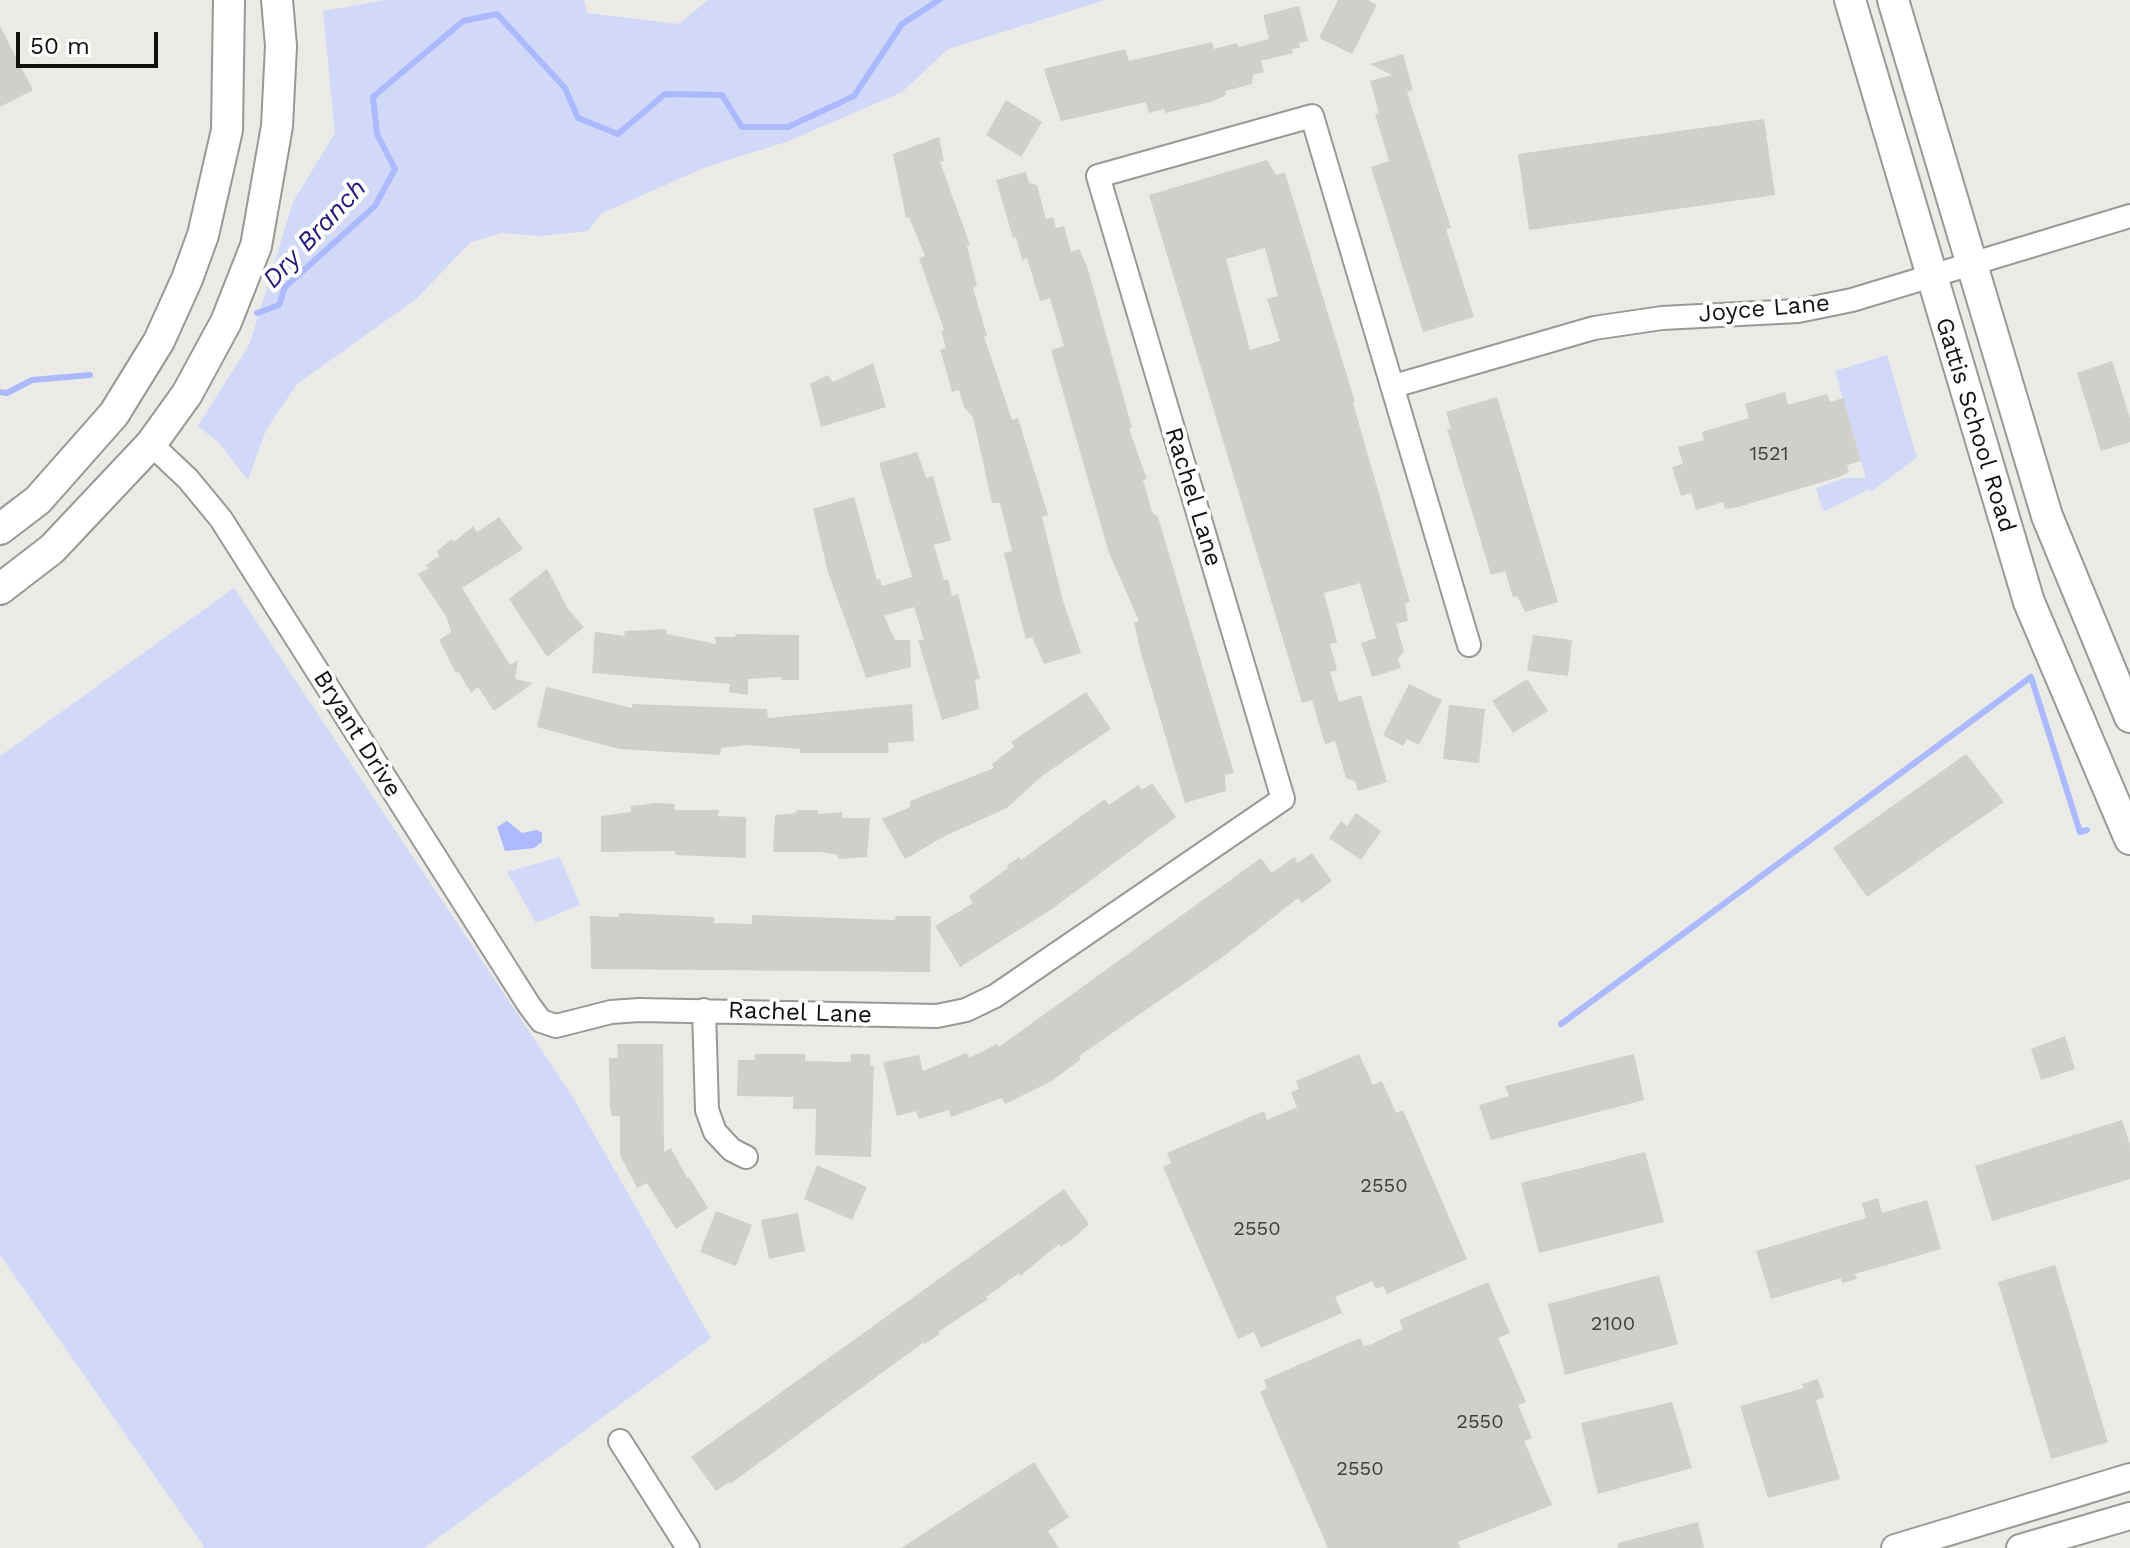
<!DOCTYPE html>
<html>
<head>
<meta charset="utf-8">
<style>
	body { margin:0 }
	#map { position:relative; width:2130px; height:1548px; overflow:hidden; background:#eaeae7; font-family:"Work Sans",sans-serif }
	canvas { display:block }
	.scale { position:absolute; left:16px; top:32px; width:142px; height:36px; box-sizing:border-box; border:4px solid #10100f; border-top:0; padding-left:10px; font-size:24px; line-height:28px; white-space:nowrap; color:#10100f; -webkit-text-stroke:6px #fffffe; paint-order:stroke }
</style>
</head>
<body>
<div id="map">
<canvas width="2130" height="1548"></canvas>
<div class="scale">50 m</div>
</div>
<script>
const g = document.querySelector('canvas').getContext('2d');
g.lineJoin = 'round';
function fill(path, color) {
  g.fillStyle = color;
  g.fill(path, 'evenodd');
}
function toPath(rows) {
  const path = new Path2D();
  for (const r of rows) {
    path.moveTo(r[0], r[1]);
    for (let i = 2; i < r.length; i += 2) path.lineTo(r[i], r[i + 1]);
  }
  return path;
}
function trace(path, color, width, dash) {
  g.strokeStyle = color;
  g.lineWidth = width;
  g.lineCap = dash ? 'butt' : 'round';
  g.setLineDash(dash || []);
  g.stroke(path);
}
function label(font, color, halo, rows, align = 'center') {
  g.font = font + ' "Work Sans",sans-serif';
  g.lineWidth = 8;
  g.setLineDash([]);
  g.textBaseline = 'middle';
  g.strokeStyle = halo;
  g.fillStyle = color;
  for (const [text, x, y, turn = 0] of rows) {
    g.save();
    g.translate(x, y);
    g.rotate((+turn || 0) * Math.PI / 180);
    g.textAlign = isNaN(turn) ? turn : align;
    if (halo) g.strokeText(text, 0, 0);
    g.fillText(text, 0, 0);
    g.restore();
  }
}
fill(toPath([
	[386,0,584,0,587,13,679,24,708,0,1105,0,948,49,902,92,786,142,706,167,602,213,588,231,541,236,501,233,471,242,416,299,297,384,266,430,248,480,219,443,198,426,250,343,293,202,335,133,323,11],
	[1887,355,1917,458,1870,492,1869,489,1825,511,1821,506,1816,488,1846,478,1866,478,1835,371],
	[234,588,572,1096,711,1338,424,1548,205,1548,0,1255,0,756],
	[560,857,580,905,536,923,507,872]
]), '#d1d8f8');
fill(toPath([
	[507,821,522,833,537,830,542,833,542,842,534,848,505,851,497,827]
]), '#adb9ff');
trace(toPath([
	[257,313,279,305,285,287,375,206,395,169,377,134,373,97,463,21,497,14,565,88,578,118,618,134,665,94,722,95,742,127,788,127,854,96,902,24,939,0],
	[0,392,7,393,32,380,90,375],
	[1561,1024,2031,677,2080,832,2087,830]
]), '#adb9ff', 6);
fill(toPath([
	[1338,0,1368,0,1377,5,1352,54,1319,38],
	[1299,6,1308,41,1299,43,1300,48,1292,49,1293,53,1261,61,1264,72,1253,75,1252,84,1225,91,1226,95,1211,102,1165,113,1164,109,1149,113,1146,102,1061,121,1044,70,1047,68,1125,49,1129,61,1212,42,1214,49,1237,43,1239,47,1269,39,1263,15],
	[0,26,33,90,0,107],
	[1403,54,1413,90,1407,92,1451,228,1446,229,1474,317,1423,332,1371,167,1389,161,1375,114,1379,113,1370,81,1392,75,1370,64],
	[1006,100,1042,122,1021,157,986,135],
	[1764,119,1775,195,1529,230,1518,154],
	[939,137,944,161,940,162,970,245,967,246,977,286,973,288,987,336,984,337,1012,420,1018,418,1048,515,1042,517,1063,601,1081,653,1044,664,1032,637,1026,639,1021,621,1004,553,1012,551,1000,503,992,503,973,417,964,407,959,390,952,392,947,373,940,350,946,348,941,331,944,330,919,258,925,256,909,217,906,218,893,154],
	[1267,160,1276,175,1285,173,1355,402,1353,403,1410,602,1405,603,1408,621,1396,624,1404,651,1398,659,1401,668,1372,677,1361,643,1376,638,1360,583,1324,593,1337,642,1330,644,1337,670,1330,672,1339,702,1361,695,1387,782,1358,791,1355,781,1346,778,1335,741,1325,744,1312,700,1302,703,1149,195],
	[1265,248,1278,296,1267,299,1280,341,1250,350,1226,259],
	[1026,172,1029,183,1037,185,1046,219,1053,217,1056,228,1064,226,1071,252,1079,249,1087,266,1132,428,1129,429,1147,479,1143,480,1152,512,1158,517,1234,773,1225,775,1226,791,1185,803,1141,653,1134,623,1139,621,1109,553,1051,350,1064,346,1050,298,1040,301,1027,258,1022,260,1016,237,1013,238,996,180],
	[2112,361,2130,418,2130,442,2101,451,2077,373],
	[873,363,886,407,821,427,810,384,828,375,833,382],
	[1785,392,1788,405,1827,394,1830,402,1843,398,1861,461,1847,465,1849,472,1839,477,1738,507,1725,509,1723,502,1696,510,1691,493,1681,496,1672,467,1683,464,1678,447,1704,440,1702,432,1749,418,1745,404],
	[1497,397,1558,602,1525,612,1517,596,1513,597,1505,571,1491,575,1447,429,1451,429,1446,412],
	[917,452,926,478,933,476,951,540,934,545,944,580,948,579,952,596,958,594,980,679,975,680,979,709,942,720,918,640,924,640,914,607,884,616,895,640,910,640,911,667,866,678,828,572,813,509,854,497,877,580,880,579,882,586,912,577,879,463],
	[499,517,523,549,462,588,510,665,518,660,515,679,533,683,494,711,478,687,471,693,458,671,456,673,439,640,451,632,447,618,418,574,429,568,425,566,439,556,437,551,452,539,454,542,473,526,477,532],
	[547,569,568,609,584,627,547,657,509,599],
	[666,629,667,634,716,644,715,637,736,637,735,634,799,635,799,680,781,680,781,677,748,679,748,695,729,692,730,684,592,673,595,632,624,636,625,631],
	[1533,635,1572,640,1568,676,1527,671],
	[1527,679,1548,711,1513,733,1492,701],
	[1409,684,1442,700,1419,745,1407,739,1403,746,1383,735],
	[546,687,632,708,632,704,767,709,768,718,912,704,914,741,888,743,889,753,800,753,800,749,747,745,721,748,720,755,619,749,537,727],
	[1086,692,1111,729,1042,776,1007,808,945,836,905,859,882,819,910,807,910,801,994,768,992,764,1014,747,1011,742],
	[1449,705,1485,709,1479,763,1443,759],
	[1966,754,2004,802,1867,897,1833,848],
	[1152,783,1176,817,1052,909,960,967,935,926,973,903,969,896,1008,868,1007,866,1019,857,1021,860,1105,799,1109,805,1138,785,1142,790],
	[657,803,675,804,675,810,719,810,718,816,746,817,746,858,675,855,675,851,601,852,601,816,631,812,631,806],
	[797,810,818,810,818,814,842,812,842,818,870,818,867,857,838,859,838,855,821,852,773,852,775,815,796,813],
	[1356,813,1381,831,1361,860,1329,838,1341,821,1347,826],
	[1312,853,1332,881,1302,903,1298,898,1224,956,1079,1056,1081,1059,1052,1081,1005,1104,1002,1098,951,1117,949,1110,919,1119,916,1111,897,1116,883,1062,919,1055,923,1071,967,1053,969,1058,997,1044,999,1047,1261,858,1272,873,1294,857,1298,863],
	[619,913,714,917,714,923,752,924,752,915,895,920,896,916,931,916,930,972,591,969,590,916,619,917],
	[2065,1036,2075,1069,2041,1080,2031,1049],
	[617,1044,663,1044,664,1152,671,1148,687,1178,689,1177,708,1208,676,1229,647,1183,637,1188,620,1155,620,1116,612,1116,610,1107,609,1058,618,1058],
	[755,1054,805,1054,805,1061,845,1062,851,1061,851,1054,870,1054,870,1066,874,1065,871,1157,815,1155,816,1109,793,1109,793,1097,737,1096,738,1060,755,1060],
	[1359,1054,1373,1085,1382,1081,1396,1113,1403,1110,1467,1259,1387,1294,1383,1286,1376,1289,1372,1281,1335,1297,1342,1313,1261,1348,1254,1332,1238,1339,1163,1167,1171,1163,1167,1153,1264,1111,1267,1120,1297,1107,1291,1092,1299,1089,1296,1081],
	[1634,1054,1644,1100,1491,1140,1479,1105,1509,1096,1505,1086],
	[2122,1120,2130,1145,2130,1179,1992,1221,1975,1166],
	[1645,1152,1664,1222,1539,1253,1521,1183],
	[817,1165,867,1187,852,1220,804,1199],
	[1064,1189,1089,1224,1075,1237,1061,1247,1059,1244,1020,1276,1019,1273,986,1297,988,1299,938,1332,940,1334,925,1344,924,1342,730,1484,729,1482,716,1491,691,1457],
	[1878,1198,1882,1213,1927,1200,1941,1249,1855,1274,1857,1279,1842,1283,1841,1278,1771,1299,1756,1251,1866,1218,1862,1203],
	[716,1211,752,1225,736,1266,700,1252],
	[798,1213,805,1251,769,1259,761,1220],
	[2055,1265,2108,1442,2051,1459,1998,1282],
	[1659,1275,1678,1344,1565,1375,1548,1304],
	[1488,1282,1510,1333,1498,1338,1526,1402,1518,1405,1532,1438,1524,1441,1552,1505,1458,1542,1461,1548,1328,1548,1260,1392,1267,1388,1264,1380,1360,1338,1364,1346,1372,1344,1403,1329,1399,1320],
	[1818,1379,1824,1397,1816,1400,1840,1479,1768,1498,1740,1406,1804,1388,1802,1384],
	[1672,1402,1692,1468,1598,1494,1581,1423],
	[1034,1462,1069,1517,1048,1531,1059,1548,901,1548],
	[1698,1522,1704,1548,1618,1548,1618,1543]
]), '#d0cfcc');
const minor = toPath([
	[1394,386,1594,328,1662,318,1798,311,1852,300,2130,216],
	[151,444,188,479,221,519,529,1005,541,1021,556,1026,611,1012,639,1010,937,1016,966,1010,995,996,1283,799,1098,176,1312,116,1469,645],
	[704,1010,707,1110,715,1132,732,1150,746,1157],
	[620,1441,688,1548]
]);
const tertiary = toPath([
	[1895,1548,2130,1477],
	[2020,1548,2130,1516]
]);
const secondary = toPath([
	[1850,0,2029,602,2130,839],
	[1893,0,2047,516,2130,717],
	[0,529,38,500,114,414,159,341,187,279,203,235,227,130,229,0],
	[0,589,52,549,151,444,187,394,226,322,256,246,277,126,281,46,277,0]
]);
trace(minor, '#989895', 26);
trace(tertiary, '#989895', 30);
trace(secondary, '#989895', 34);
trace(minor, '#fff', 22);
trace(tertiary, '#fff', 26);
trace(secondary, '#fff', 30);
label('20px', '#40403e', null, [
	["1521",1769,454],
	["2550",1384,1186],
	["2550",1257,1229],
	["2100",1613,1324],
	["2550",1480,1422],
	["2550",1360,1469]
]);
label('24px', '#10100f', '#fffffe', [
	["Joyce Lane",1764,309,-5],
	["Gattis School Road",1975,425,73],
	["Rachel Lane",1193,497,73],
	["Bryant Drive",357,734,58],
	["Rachel Lane",800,1013,2]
]);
label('italic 26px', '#21187a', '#fffffe', [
	["Dry Branch",315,234,-47]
]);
</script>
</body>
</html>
